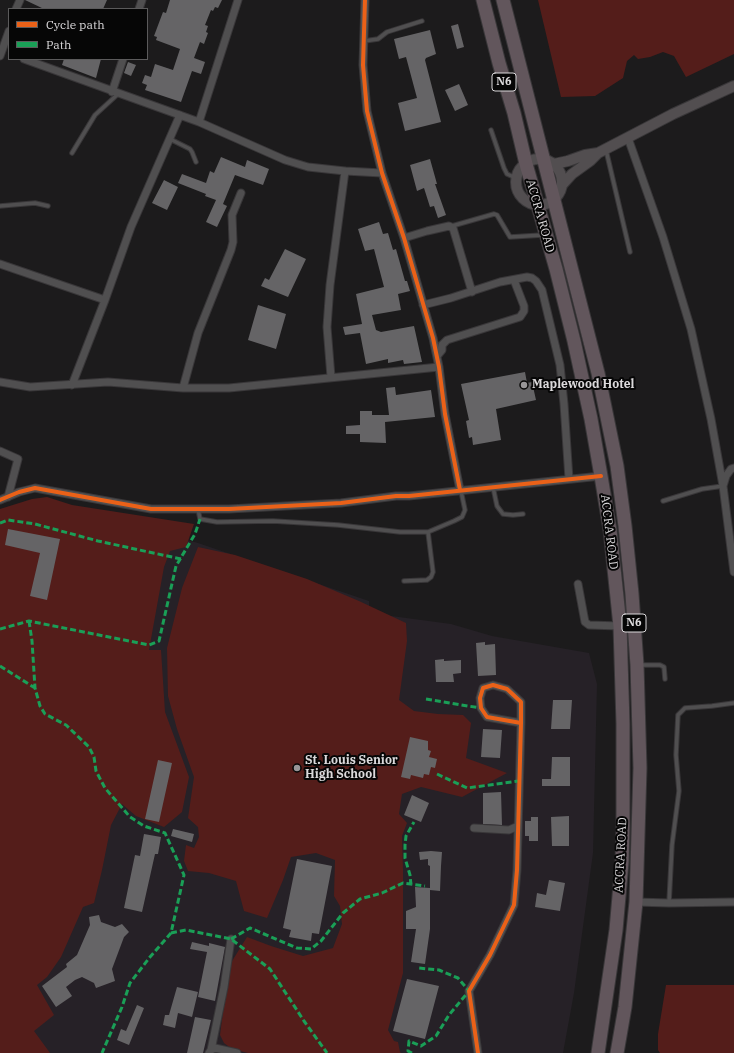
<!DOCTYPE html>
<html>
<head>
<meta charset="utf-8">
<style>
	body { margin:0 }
	#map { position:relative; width:734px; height:1053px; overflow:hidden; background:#1c1b1c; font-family:"IBM Plex Serif",serif }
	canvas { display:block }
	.legend { position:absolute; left:8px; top:8px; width:140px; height:52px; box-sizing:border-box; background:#060606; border:1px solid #5b5a5b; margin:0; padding:5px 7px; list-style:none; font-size:12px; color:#dbd9db }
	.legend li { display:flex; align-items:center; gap:8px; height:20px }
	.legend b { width:20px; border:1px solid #5b5a5b }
</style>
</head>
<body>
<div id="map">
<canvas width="734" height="1053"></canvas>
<ul class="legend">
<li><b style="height:5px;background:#ea6118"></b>Cycle path</li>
<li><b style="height:5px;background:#1a9f57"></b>Path</li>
</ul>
</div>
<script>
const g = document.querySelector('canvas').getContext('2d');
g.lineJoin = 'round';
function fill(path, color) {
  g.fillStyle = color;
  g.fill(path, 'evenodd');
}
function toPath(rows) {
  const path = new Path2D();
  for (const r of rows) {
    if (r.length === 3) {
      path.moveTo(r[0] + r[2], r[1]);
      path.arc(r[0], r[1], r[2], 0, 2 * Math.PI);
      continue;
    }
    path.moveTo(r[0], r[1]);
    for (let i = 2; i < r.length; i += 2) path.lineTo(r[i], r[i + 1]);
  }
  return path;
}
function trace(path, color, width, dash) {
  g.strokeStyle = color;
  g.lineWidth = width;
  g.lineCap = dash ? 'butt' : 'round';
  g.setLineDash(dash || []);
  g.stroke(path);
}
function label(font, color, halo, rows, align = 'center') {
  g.font = font + ' "IBM Plex Serif",serif';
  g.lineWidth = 4;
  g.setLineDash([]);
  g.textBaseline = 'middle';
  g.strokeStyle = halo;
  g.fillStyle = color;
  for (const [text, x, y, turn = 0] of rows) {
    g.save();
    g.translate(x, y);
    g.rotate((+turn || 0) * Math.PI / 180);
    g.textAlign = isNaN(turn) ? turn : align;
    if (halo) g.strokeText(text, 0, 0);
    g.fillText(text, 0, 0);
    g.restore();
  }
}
fill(toPath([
	[74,510,198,543,369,601,369,613,451,624,492,636,589,653,597,684,593,853,574,993,563,1053,0,1053]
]), '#262127');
fill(toPath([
	[538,0,734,0,734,54,686,77,674,56,663,52,650,57,638,59,634,55,627,61,623,78,595,96,561,97],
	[47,497,72,505,194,524,186,547,170,551,164,567,149,650,161,650,165,712,189,777,182,812,164,827,136,816,122,804,111,825,102,870,94,903,83,907,61,957,47,977,37,985,54,1015,34,1031,50,1053,0,1053,0,509,32,499],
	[198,547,235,555,307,579,359,601,406,623,407,641,399,700,414,711,438,714,463,715,471,723,466,758,507,773,462,797,421,787,402,794,399,814,407,823,402,836,403,869,403,973,388,1030,394,1041,398,1042,400,1052,401,1053,248,1053,232,1049,224,1043,220,1035,229,966,247,937,271,946,303,956,333,948,342,924,340,906,334,896,335,860,316,853,291,857,283,880,267,918,244,911,236,881,209,873,188,871,184,861,186,845,194,848,199,837,198,827,188,818,194,777,177,729,168,696,167,648,182,588],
	[666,985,734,985,734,1053,660,1053,658,1050,658,1034]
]), '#541d1a');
fill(toPath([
	[25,0,107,0,103,9,44,9],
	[170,0,222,0,218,8,215,7,213,11,211,10,205,25,208,26,206,32,208,33,204,44,200,42,194,58,205,62,201,74,192,71,181,102,145,90,147,85,142,83,145,75,151,77,155,64,173,70,180,49,156,40,157,37,154,36,163,12,166,13],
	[458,24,464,47,457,49,451,26],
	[430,30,436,54,426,58,425,60,441,122,405,131,398,103,417,98,406,57,399,59,394,39],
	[64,59,101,59,96,78,62,65],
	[128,62,136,65,131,76,124,73],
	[459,84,468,105,455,111,445,90],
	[221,157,245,167,247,160,269,169,263,185,235,175,223,204,227,206,217,227,206,222,216,200,205,196,206,194,178,183,182,174,206,183,210,171,214,173],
	[430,159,437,184,435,184,446,215,438,218,434,206,430,207,424,188,417,191,410,165],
	[164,180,178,187,167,210,152,203],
	[379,222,383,234,388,233,393,250,396,249,405,281,407,281,410,291,398,294,401,310,372,315,376,330,381,332,414,326,422,362,404,364,403,360,388,363,388,359,366,364,360,333,345,335,343,327,362,324,356,294,384,287,374,249,365,251,358,229],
	[285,249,306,259,288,297,261,286,265,278,269,280],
	[258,305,286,314,276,349,248,340],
	[525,372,527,383,532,382,536,400,496,409,501,440,473,445,472,437,469,438,466,421,469,420,461,384],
	[395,387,396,395,431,390,435,417,385,422,386,443,360,442,360,434,346,434,346,426,360,425,360,411,372,411,372,415,389,415,386,388],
	[8,529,60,539,47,600,30,596,40,553,5,545],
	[485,642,485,645,495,644,496,675,478,676,476,643],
	[444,659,444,661,461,660,461,673,453,674,454,682,436,682,435,660],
	[553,700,572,700,570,729,551,729],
	[483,729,502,730,500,758,481,757],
	[410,737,428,741,428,750,431,751,429,757,437,759,435,768,431,767,429,775,424,774,423,778,411,775,410,779,401,777],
	[552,757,570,757,570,786,542,786,542,779,551,779],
	[158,760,172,763,159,822,145,819],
	[501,792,502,825,483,824,483,793],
	[412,795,429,803,421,822,404,815],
	[569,816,569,846,552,846,551,817],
	[531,817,538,817,538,841,529,841,529,836,525,836,525,821,531,821],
	[173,829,194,834,192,842,171,836],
	[144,834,161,837,158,854,155,854,142,912,124,908,135,855,140,856],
	[431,851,442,852,441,866,440,891,430,890,430,866,428,865,428,859,420,860,419,852],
	[297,859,332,866,319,934,312,933,311,941,289,937,291,930,283,928],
	[549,880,565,883,560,911,535,907,537,893,546,895],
	[415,887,430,888,430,929,425,964,411,962,416,929,406,929,406,911,416,907],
	[99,915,101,922,115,927,122,924,129,932,124,937,112,969,115,981,96,988,94,983,82,977,75,980,66,987,72,996,56,1007,42,986,67,967,66,964,77,955,90,925,89,917],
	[192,942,209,946,209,943,225,947,215,1001,198,997,207,952,190,949],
	[407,979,439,986,425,1039,393,1031],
	[177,987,198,992,192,1017,178,1013,175,1028,163,1025,165,1015,169,1015],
	[137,1005,144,1008,129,1045,117,1040,121,1029,126,1031],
	[195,1017,211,1020,203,1053,187,1053]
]), '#656466');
const lane = toPath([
	[364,41,378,39,387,32,422,21],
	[491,130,504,168,507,174,516,178],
	[170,139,190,149,192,152,196,162],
	[606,150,630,252],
	[72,153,95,115,118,94],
	[0,206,35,203,48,206],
	[452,226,494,214,497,215,510,237,543,235],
	[493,487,497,506,503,514,513,515,523,514],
	[663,501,702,489,723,486],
	[198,509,200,519,217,522,273,521,338,525,400,532,428,532,454,521,462,517,465,510,461,491],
	[404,581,427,580,431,577,433,572,428,532],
	[640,665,660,665,664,667,665,679],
	[669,903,672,845,679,791,676,755,678,715,685,708,712,706,734,703]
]);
const street = toPath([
	[365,0,363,65,367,111,382,173,404,238,433,338,439,367,445,414,460,490],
	[16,9,20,0],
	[139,9,142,0],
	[0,56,9,31],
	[24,59,199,122,285,160,308,167,345,171,382,173],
	[112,92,123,59],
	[199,122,238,0],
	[628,138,663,237,691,329,711,419,723,486],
	[404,238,427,231,449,226,453,228,472,292],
	[0,264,105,300],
	[423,305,451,298,500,282,527,277,532,278,536,281,542,290,560,365,564,404,569,479],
	[437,356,442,350,442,345,447,340,520,317,524,311,524,306,514,280],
	[331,377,327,327,330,285,345,171],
	[0,382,30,387,108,382,183,388,229,388,439,367],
	[72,385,105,300,131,227,180,115],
	[183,388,198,333,231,250,233,242,232,215,241,193],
	[0,451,18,459,8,497],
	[734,468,731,469,726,476,723,486,734,572],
	[0,500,19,492,35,488,151,509,229,509,341,503,396,496,409,496,601,476],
	[578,584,585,622,589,625,620,626],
	[474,828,509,830,518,826],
	[636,902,669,903,734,902],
	[211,1050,215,1048,237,1053],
	[209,1053,211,1050,224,987,231,939],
	[478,1053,469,991,490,955,514,905,517,870,521,723,521,702,507,689,493,685,483,688,480,698,481,708,487,717,521,723]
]);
const secondary = toPath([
	[539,182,23],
	[554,164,568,161,585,155,598,153,673,114,734,86],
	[562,185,572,174,590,161,598,153]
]);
const highway = toPath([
	[483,0,499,63,514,113,526,164,556,269,574,341,591,419,601,476,610,530,620,626,623,724,623,826,622,862,616,930,598,1053],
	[503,0,598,373,617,466,625,526,632,594,637,665,640,768,636,902,625,1007,617,1053]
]);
trace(lane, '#393739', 5.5);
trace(street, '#393739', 9);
trace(secondary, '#393739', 12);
trace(highway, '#393739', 15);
trace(lane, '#504f50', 3.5);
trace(street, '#504f50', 7);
trace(secondary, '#524e50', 10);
trace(highway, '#62565c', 13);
trace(toPath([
	[0,523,8,520,35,524,98,541,181,559],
	[29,621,32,641,35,688,40,706,45,714,66,725,89,747,94,757,96,771,105,788,130,817,144,826,165,833,184,875,171,933,150,957,130,983,122,1007,102,1053],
	[0,629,29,621,149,645,159,641,176,566,195,534,200,519],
	[0,666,35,688],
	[426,699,468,706,481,708],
	[437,774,467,788,519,781],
	[411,885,410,875,405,858,405,845,406,836,414,822],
	[171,933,186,930,231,939,270,969,304,1021,327,1053],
	[231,939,250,928,297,948,311,949,321,941,343,913,360,899,382,893,403,883,425,886],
	[412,1053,408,1051,409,1041,421,1046,436,1036,449,1015,469,991,458,978,439,970,418,968]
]), '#1a9f57', 3, [6, 3]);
trace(toPath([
	[365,0,363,65,367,111,382,173,404,238,433,338,439,367,445,414,460,490],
	[0,500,19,492,35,488,151,509,229,509,341,503,396,496,409,496,601,476],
	[478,1053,469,991,490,955,514,905,517,870,521,723,521,702,507,689,493,685,483,688,480,698,481,708,487,717,521,723]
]), '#ea6118', 4);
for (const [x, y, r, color] of [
	[524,385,4,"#989698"],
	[297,768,4,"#989698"]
]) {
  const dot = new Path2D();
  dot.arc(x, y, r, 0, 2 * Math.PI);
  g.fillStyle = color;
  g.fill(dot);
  trace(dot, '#060606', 1.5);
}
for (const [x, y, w] of [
	[504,82,24],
	[634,623,24]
]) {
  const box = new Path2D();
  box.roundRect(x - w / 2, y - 9, w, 18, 3);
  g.fillStyle = '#060606';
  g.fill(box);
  trace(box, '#dbd9db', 1);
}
label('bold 11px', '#dbd9db', null, [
	["N6",504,82],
	["N6",634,623]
]);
label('12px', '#dbd9db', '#060606', [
	["ACCRA ROAD",540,216,74],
	["ACCRA ROAD",609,532,83],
	["ACCRA ROAD",621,855,-87]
]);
label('bold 12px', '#dbd9db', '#060606', [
	["Maplewood Hotel",532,385],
	["St. Louis Senior",305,761],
	["High School",305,775]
], 'left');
</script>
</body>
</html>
